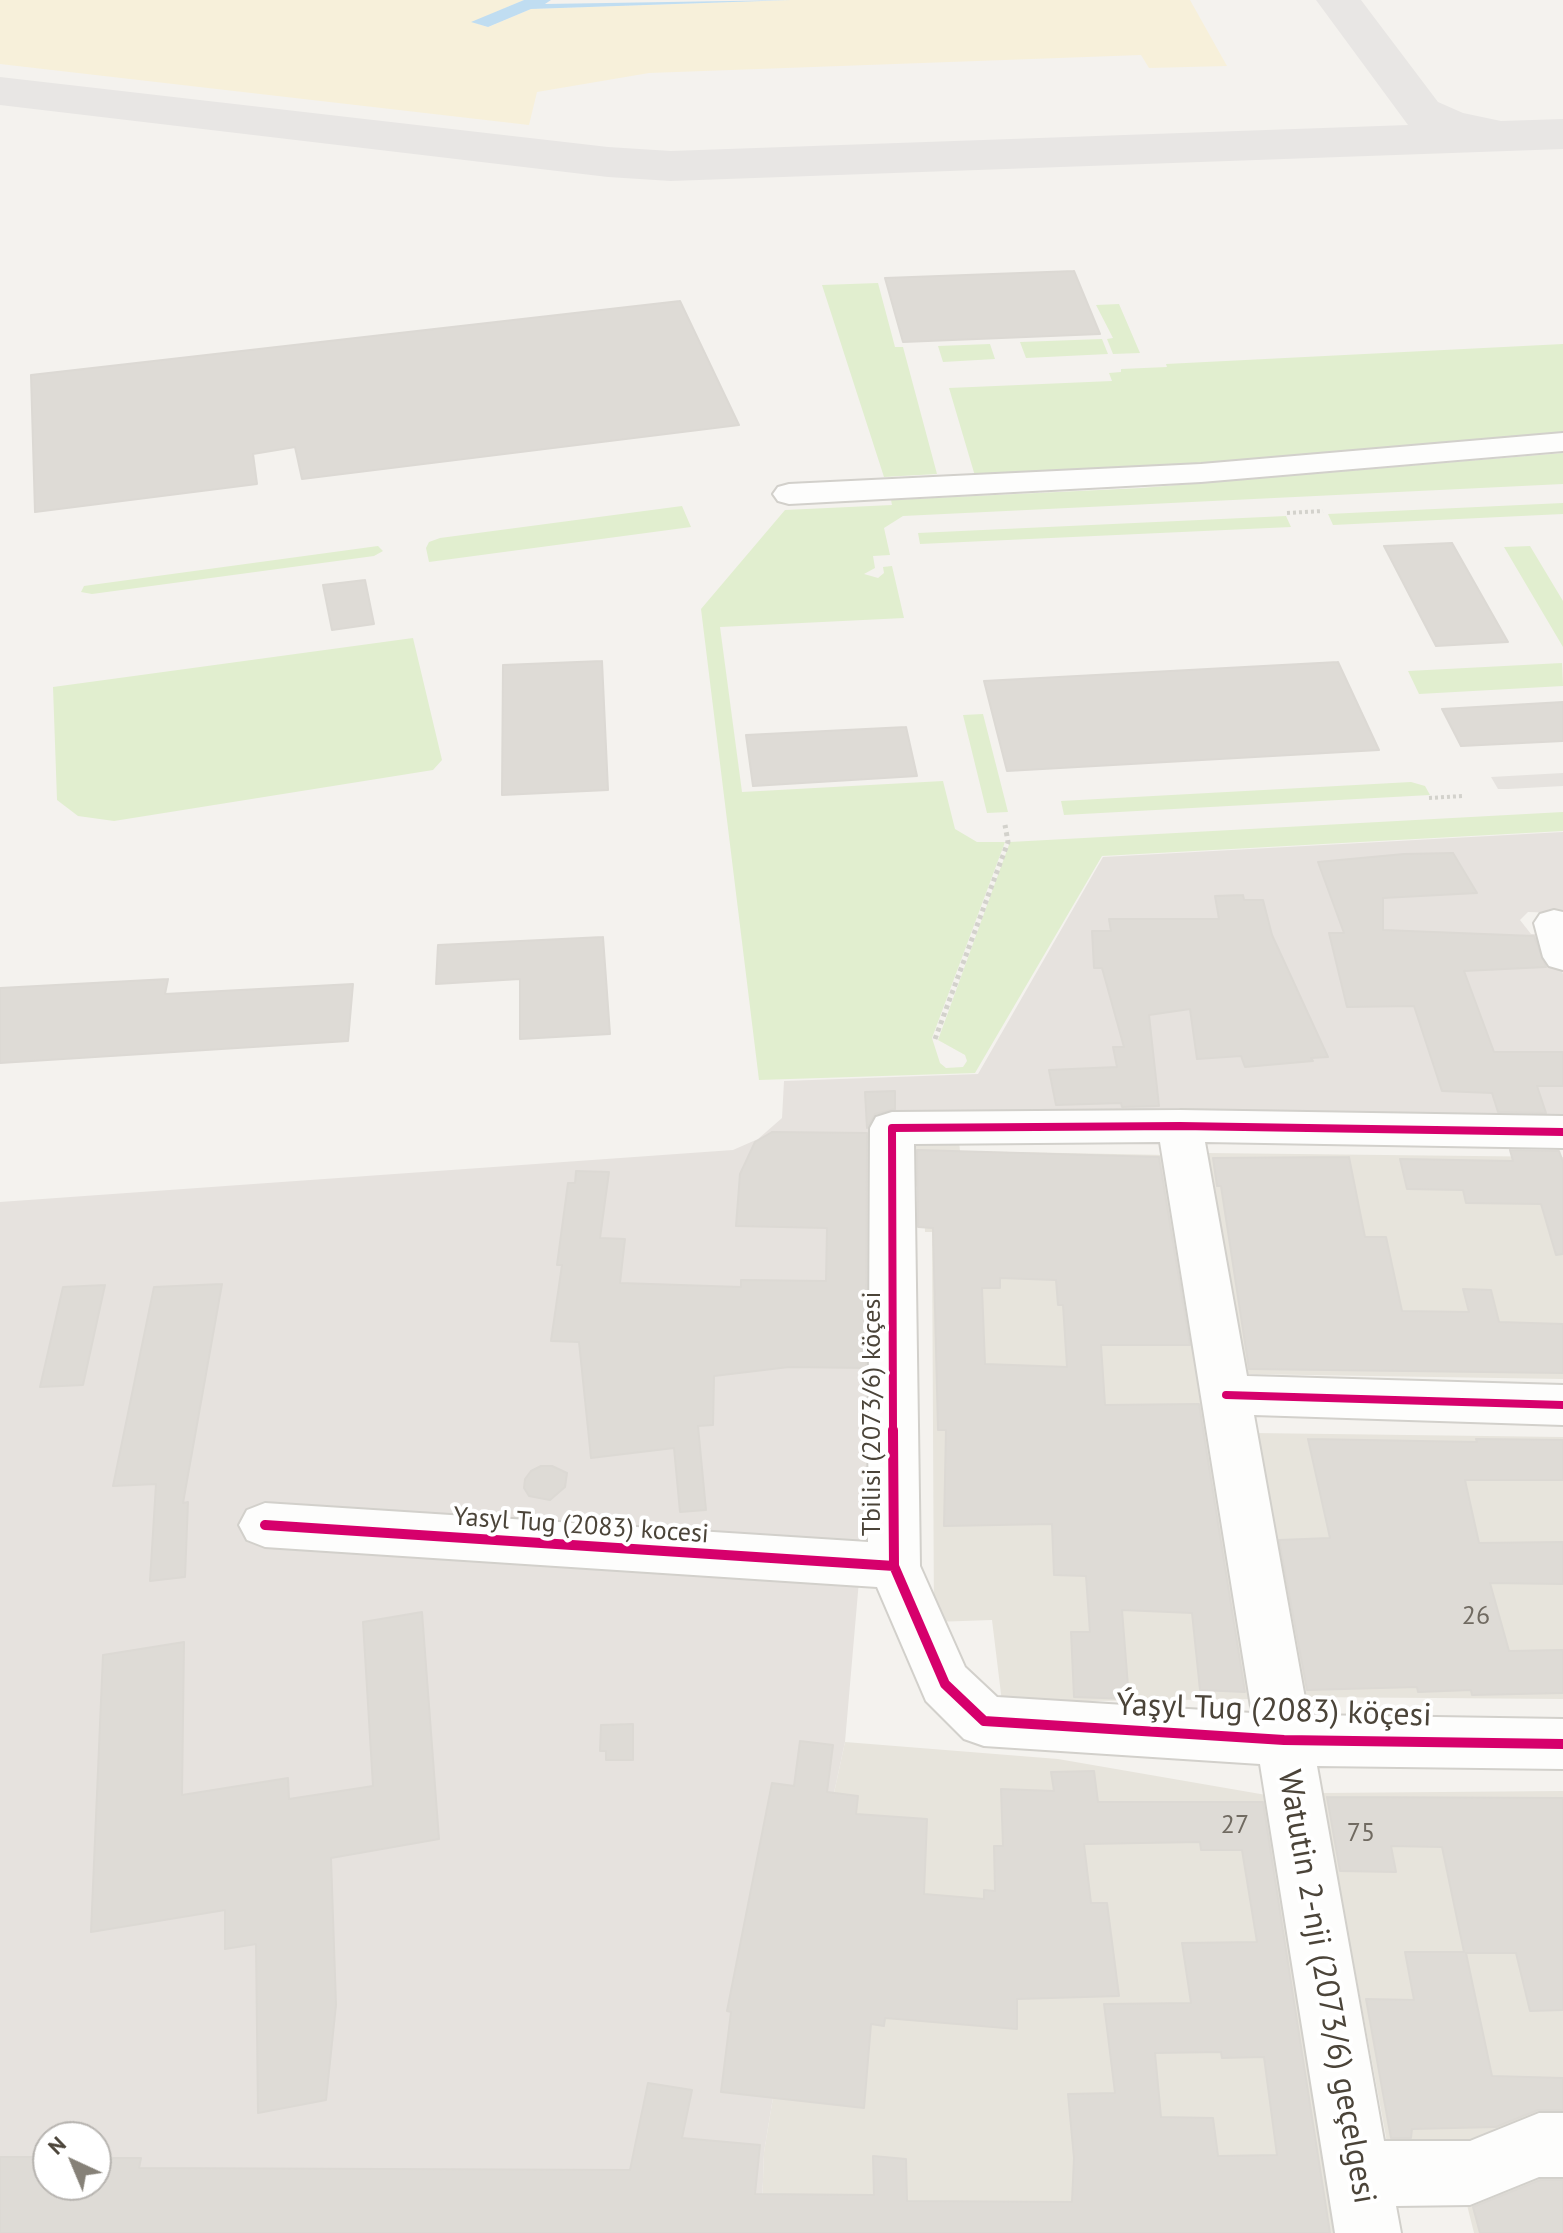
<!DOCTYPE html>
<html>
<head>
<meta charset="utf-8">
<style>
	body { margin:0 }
	#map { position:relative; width:1563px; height:2233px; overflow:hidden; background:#f4f2ee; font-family:"PT Sans",sans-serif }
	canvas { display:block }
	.north { position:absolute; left:32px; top:2121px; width:80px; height:80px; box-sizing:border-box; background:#fff; border:2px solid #b7b4b0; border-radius:50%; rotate:316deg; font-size:22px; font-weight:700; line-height:32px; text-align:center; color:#4b4439 }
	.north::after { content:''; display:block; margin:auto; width:28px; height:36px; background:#868178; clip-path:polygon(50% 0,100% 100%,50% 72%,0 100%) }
</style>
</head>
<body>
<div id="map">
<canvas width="1563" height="2233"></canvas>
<div class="north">N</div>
</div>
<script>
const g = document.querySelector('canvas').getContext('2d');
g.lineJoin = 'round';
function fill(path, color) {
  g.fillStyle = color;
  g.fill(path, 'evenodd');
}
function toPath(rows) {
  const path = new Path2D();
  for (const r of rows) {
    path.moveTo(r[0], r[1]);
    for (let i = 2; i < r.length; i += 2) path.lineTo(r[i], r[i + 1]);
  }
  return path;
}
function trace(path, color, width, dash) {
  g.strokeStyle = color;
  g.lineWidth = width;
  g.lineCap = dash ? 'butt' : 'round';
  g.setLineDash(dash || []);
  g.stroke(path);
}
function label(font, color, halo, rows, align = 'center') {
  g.font = font + ' "PT Sans",sans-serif';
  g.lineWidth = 8;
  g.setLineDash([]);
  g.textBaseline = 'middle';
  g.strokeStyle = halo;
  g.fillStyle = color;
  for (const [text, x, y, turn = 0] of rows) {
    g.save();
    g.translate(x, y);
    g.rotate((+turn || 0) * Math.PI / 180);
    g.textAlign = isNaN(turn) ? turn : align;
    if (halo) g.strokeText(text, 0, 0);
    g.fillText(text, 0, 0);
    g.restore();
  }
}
fill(toPath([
	[910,1140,959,1141,960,1151,1166,1155,1261,1699,1002,1702,992,1620,934,1622,932,1232,925,1232,924,1187,910,1186],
	[1208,1153,1563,1157,1563,1379,1244,1374],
	[1254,1433,1563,1437,1563,1699,1301,1697],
	[845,1742,1058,1759,1272,1796,1345,2233,761,2233,764,2152,789,2001],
	[1563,1791,1563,2233,1474,2233,1457,2165,1391,2164,1322,1793]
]), '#e7e4dc');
fill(toPath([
	[1563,832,1563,913,1528,912,1520,920,1531,934,1549,934,1563,974,1563,1120,887,1118,881,1419,862,1546,845,1742,789,2001,764,2152,761,2233,0,2233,0,1202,733,1150,758,1139,782,1118,784,1081,978,1074,1103,857],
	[48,2137,96,2137,96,2185,48,2185]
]), '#e6e2de');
fill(toPath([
	[878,283,895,347,903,347,937,474,884,477,822,285],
	[1119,304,1140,353,1113,354,1107,339,1113,338,1096,305],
	[1102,339,1108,354,1026,358,1020,342],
	[990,344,995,359,943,362,938,346],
	[1563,344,1563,433,1194,464,975,476,949,388,1112,381,1109,373,1121,372,1121,369,1167,367,1166,364],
	[1563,453,1563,484,903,516,884,528,890,555,873,556,875,568,864,574,878,578,884,573,883,567,892,566,904,618,720,627,742,792,943,781,955,829,977,842,1005,842,932,1038,940,1063,946,1068,963,1067,967,1061,965,1055,938,1040,1010,842,1563,812,1563,831,1102,856,975,1073,759,1080,701,609,785,510,892,505,891,500,1141,488],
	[1563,503,1563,514,1333,525,1328,514],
	[682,506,691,527,429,562,426,548,429,542,440,538],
	[1286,516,1291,527,920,544,918,533],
	[378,546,383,551,374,556,92,594,81,592,84,586,91,585],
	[1530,546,1563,601,1563,647,1504,547],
	[413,638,442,760,433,770,114,821,78,816,57,800,53,687],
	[1562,663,1563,686,1419,694,1408,671],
	[983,714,1008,812,987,813,963,715],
	[1411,782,1425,786,1430,795,1064,815,1061,801]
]), '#e1eecf');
fill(toPath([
	[0,0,524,0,473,22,488,27,531,9,791,0,1190,0,1227,66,1149,68,1141,55,649,73,537,92,529,125,0,64]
]), '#f7f0da');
fill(toPath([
	[1563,773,1563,786,1508,789,1498,789,1491,777]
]), '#e6e3df');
fill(toPath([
	[524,0,551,0,545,4,791,0,531,9,488,27,471,22]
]), '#c0ddf1');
fill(toPath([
	[1316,0,1361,0,1438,102,1463,113,1501,121,1563,119,1563,149,671,181,608,177,0,105,0,77,608,147,671,151,1408,125,1316,0]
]), '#e8e6e4');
const building = toPath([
	[1074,271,1100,334,903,342,885,278,1074,271],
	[680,301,739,425,302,479,295,447,253,454,257,484,35,512,31,375,680,301],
	[1452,543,1508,642,1436,646,1384,546,1452,543],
	[365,580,374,624,332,630,323,585,365,580],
	[602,661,608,790,502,795,503,665,602,661],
	[1338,662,1379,750,1007,771,984,681,1338,662],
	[1563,702,1563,741,1461,746,1442,709,1563,702],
	[906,727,917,776,753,786,746,735,906,727],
	[1453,853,1477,893,1383,898,1383,930,1534,936,1546,967,1464,971,1494,1052,1563,1052,1563,1086,1537,1086,1546,1113,1498,1112,1492,1093,1442,1091,1414,1006,1347,1007,1329,933,1344,933,1318,862,1404,854,1453,853],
	[1243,895,1244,900,1263,900,1272,935,1328,1057,1311,1058,1313,1061,1245,1067,1241,1056,1197,1059,1190,1009,1149,1015,1159,1106,1122,1107,1121,1103,1056,1105,1049,1070,1117,1067,1113,1047,1124,1047,1102,968,1094,968,1092,931,1111,931,1109,919,1219,919,1215,896,1243,895],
	[603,937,610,1034,520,1039,520,979,436,984,438,945,603,937],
	[168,979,165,994,353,984,348,1041,0,1063,0,988,168,979],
	[895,1091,895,1109,875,1114,867,1128,865,1092,895,1091],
	[772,1132,867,1133,866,1368,789,1367,714,1376,713,1425,698,1426,706,1510,680,1512,674,1448,591,1458,579,1342,551,1341,562,1265,557,1265,568,1183,575,1183,576,1171,609,1172,600,1238,625,1239,620,1283,741,1287,741,1280,826,1281,827,1228,736,1226,740,1174,755,1142,772,1132],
	[917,1150,1159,1157,1190,1345,1101,1345,1105,1405,1199,1404,1245,1692,1200,1690,1192,1613,1122,1610,1129,1699,1074,1697,1071,1632,1090,1632,1086,1576,1054,1575,1052,1524,944,1526,946,1430,938,1430,933,1228,918,1227,917,1150],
	[1000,1278,1056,1280,1058,1305,1063,1305,1067,1367,985,1364,982,1288,1000,1288,1000,1278],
	[1510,1150,1559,1151,1563,1162,1563,1254,1556,1255,1541,1204,1466,1203,1463,1190,1407,1189,1400,1159,1513,1161,1510,1150],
	[1349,1157,1365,1237,1386,1237,1402,1311,1469,1312,1463,1289,1491,1290,1499,1322,1563,1324,1563,1373,1249,1369,1221,1186,1217,1186,1213,1158,1349,1157],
	[222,1284,183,1503,188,1502,185,1577,150,1581,156,1484,113,1486,154,1287,222,1284],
	[105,1285,83,1385,40,1387,63,1287,105,1285],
	[1308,1439,1477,1442,1476,1439,1563,1440,1563,1480,1465,1480,1479,1543,1563,1542,1563,1584,1490,1583,1509,1651,1563,1650,1563,1693,1472,1695,1471,1690,1418,1692,1417,1687,1307,1690,1279,1540,1330,1538,1308,1439],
	[541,1466,552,1466,567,1473,565,1487,550,1500,529,1496,524,1488,525,1479,531,1471,541,1466],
	[422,1612,439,1839,331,1858,336,2005,326,2100,258,2113,256,1944,225,1949,225,1910,91,1932,103,1655,184,1642,182,1795,288,1778,289,1799,373,1786,363,1622,422,1612],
	[633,1724,633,1760,606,1760,606,1751,600,1751,601,1725,633,1724],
	[800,1741,833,1745,827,1792,858,1796,856,1814,927,1819,924,1894,984,1899,984,1890,995,1891,994,1846,1003,1846,1001,1789,1054,1791,1051,1772,1094,1771,1098,1802,1263,1802,1330,2233,0,2233,0,2157,48,2157,48,2185,96,2185,96,2158,141,2158,139,2168,630,2170,648,2083,692,2090,682,2138,760,2145,755,2194,874,2195,873,2156,906,2159,907,2201,1072,2202,1074,2158,1068,2094,1115,2093,1104,2004,1191,2003,1182,1943,1257,1942,1242,1850,1201,1850,1200,1842,1084,1844,1091,1903,1107,1903,1119,1996,1017,1999,1017,2029,885,2018,884,2026,871,2024,864,2108,721,2092,731,2012,727,2011,772,1783,794,1786,800,1741],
	[1221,2052,1222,2058,1264,2057,1277,2155,1218,2156,1213,2118,1161,2117,1155,2053,1221,2052],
	[1327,1797,1563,1798,1563,2010,1530,2011,1516,1953,1466,1953,1492,2076,1563,2078,1563,2110,1538,2110,1496,2127,1412,2129,1411,2138,1391,2138,1366,1999,1414,2000,1405,1952,1464,1952,1442,1847,1391,1846,1396,1872,1340,1871,1327,1797],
	[1540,2180,1563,2180,1563,2233,1480,2233,1473,2207,1540,2180]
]);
fill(building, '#dedbd6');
trace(building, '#dcd9d4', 2);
const minor = toPath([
	[1563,433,1563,451,1201,482,789,504,778,501,773,494,778,487,789,484,1201,464,1563,433],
	[1554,910,1563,912,1563,970,1549,966,1543,957,1534,923,1540,914,1554,910],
	[1180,1110,1563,1116,1563,1148,1205,1142,1247,1376,1563,1385,1563,1425,1254,1415,1308,1715,1563,1719,1563,1769,1317,1766,1384,2141,1470,2141,1539,2113,1563,2113,1563,2177,1539,2177,1470,2205,1396,2206,1401,2233,1335,2233,1260,1764,984,1746,964,1739,926,1701,877,1587,265,1547,247,1540,239,1525,247,1510,265,1503,868,1542,870,1128,876,1117,892,1112,1180,1110],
	[1160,1142,1252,1713,997,1697,965,1667,920,1566,914,1144,1160,1142]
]);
trace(minor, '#d2d0cb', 4);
trace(toPath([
	[1287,513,1323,511],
	[1429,798,1463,796]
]), '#d3d2cc', 4, [3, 3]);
trace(toPath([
	[935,1039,1008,842,1005,825]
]), '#d3d2cc', 5, [4, 4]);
fill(minor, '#fdfdfc');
trace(toPath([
	[1226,1395,1563,1405],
	[893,1432,892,1128,1180,1126,1563,1132]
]), '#d6006c', 8);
trace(toPath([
	[893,1430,894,1566,945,1684,984,1721,1284,1740,1563,1744],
	[265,1525,894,1566]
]), '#d6006c', 10);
label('26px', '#4b4439', '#fff', [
	["Tbilisi (2073/6) köçesi",873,1414,-90],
	["Yasyl Tug (2083) kocesi",581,1526,4]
]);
label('26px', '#706a61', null, [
	["26",1476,1617],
	["27",1235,1826],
	["75",1361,1834]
]);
label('32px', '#4b4439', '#fff', [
	["Ýaşyl Tug (2083) köçesi",1274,1711,2],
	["Watutin 2-nji (2073/6) geçelgesi",1326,1987,80]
]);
</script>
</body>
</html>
